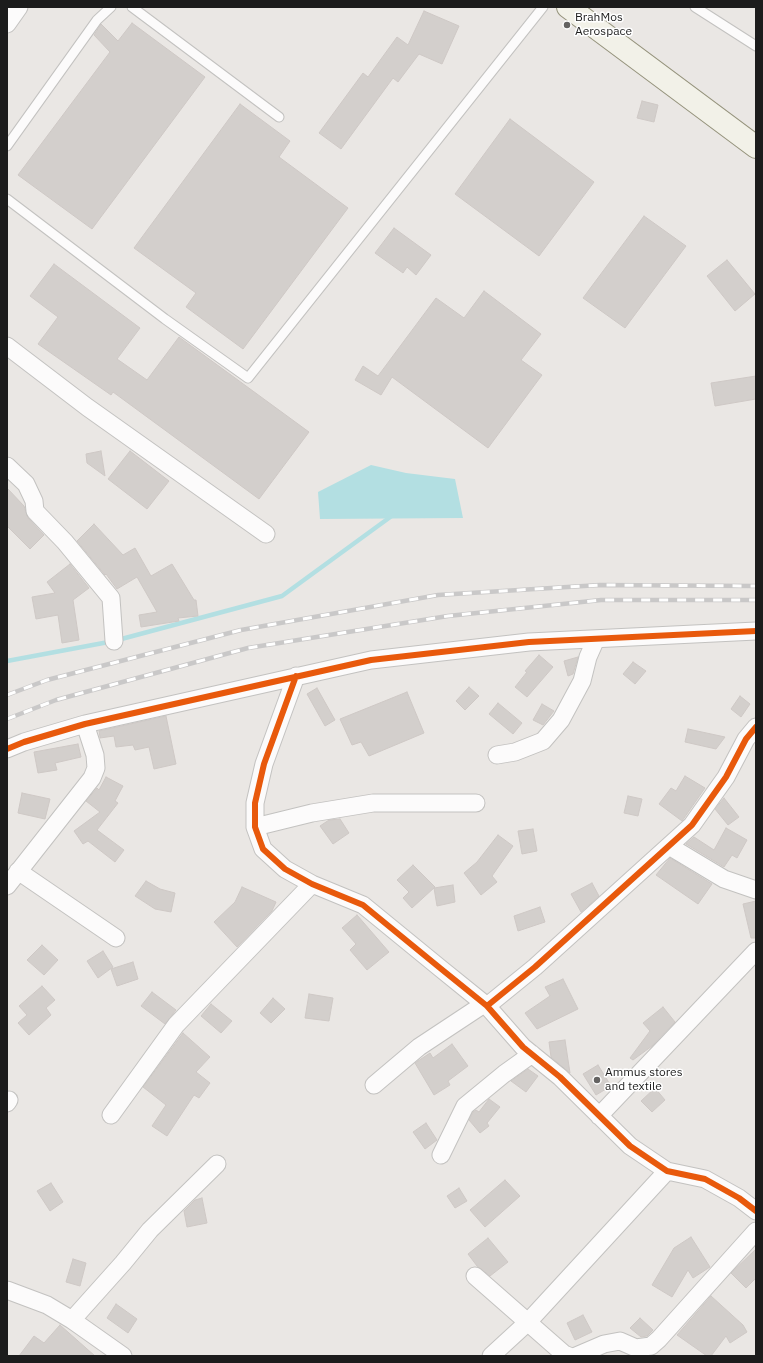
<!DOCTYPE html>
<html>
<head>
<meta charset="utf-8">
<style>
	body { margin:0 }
	#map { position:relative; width:763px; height:1363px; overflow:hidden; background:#eae7e4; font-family:"IBM Plex Sans",sans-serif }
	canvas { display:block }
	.frame { position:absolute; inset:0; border:8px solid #1c1c1c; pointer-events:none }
</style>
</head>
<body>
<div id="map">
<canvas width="763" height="1363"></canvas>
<div class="frame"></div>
</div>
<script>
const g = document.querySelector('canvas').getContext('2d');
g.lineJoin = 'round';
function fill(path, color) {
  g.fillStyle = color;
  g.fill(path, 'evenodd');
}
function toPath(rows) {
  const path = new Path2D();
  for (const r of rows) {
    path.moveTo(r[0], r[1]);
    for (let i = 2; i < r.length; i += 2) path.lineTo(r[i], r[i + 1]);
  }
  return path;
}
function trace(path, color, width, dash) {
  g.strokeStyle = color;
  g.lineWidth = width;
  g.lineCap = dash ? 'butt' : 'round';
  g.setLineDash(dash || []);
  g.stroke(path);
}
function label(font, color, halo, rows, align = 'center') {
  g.font = font + ' "IBM Plex Sans",sans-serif';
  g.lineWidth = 3;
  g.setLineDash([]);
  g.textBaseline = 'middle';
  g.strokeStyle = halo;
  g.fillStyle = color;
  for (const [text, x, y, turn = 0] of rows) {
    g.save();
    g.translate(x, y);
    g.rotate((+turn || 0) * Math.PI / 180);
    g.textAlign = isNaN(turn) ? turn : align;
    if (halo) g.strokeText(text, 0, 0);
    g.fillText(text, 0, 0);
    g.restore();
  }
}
fill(toPath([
	[371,465,406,473,455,479,463,518,320,519,318,492]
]), '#b3dfe2');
trace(toPath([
	[7,661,114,641,282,596,393,515]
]), '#b3dfe2', 4.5);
const building = toPath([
	[424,11,459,26,442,64,419,54,398,82,393,78,341,149,319,133,363,73,368,77,397,37,408,45,424,11],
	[132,23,205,77,92,229,18,175,110,52,94,35,101,24,118,41,132,23],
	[642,101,658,105,654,122,637,118,642,101],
	[240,104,290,141,279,157,348,208,243,349,186,307,196,293,134,248,240,104],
	[510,119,594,182,539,256,455,194,510,119],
	[644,216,686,246,625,328,583,298,644,216],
	[394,228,431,255,416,275,407,267,403,273,375,253,394,228],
	[727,260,755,294,735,311,707,276,727,260],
	[54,264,140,328,117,359,147,380,179,337,309,432,259,499,113,392,111,395,38,344,58,317,30,296,54,264],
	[484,291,541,334,521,360,542,375,488,448,392,377,381,395,355,380,363,366,378,376,436,298,464,318,484,291],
	[756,376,756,399,715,406,711,383,756,376],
	[101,451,105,476,87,463,86,454,101,451],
	[130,451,169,481,147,509,108,479,130,451],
	[7,488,24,506,28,518,44,535,30,549,7,526,7,488],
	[94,524,123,555,135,548,151,576,172,564,194,600,196,600,198,616,178,618,179,621,141,627,139,615,157,612,137,577,117,589,106,574,105,575,77,541,94,524],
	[70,564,89,588,73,600,79,640,62,643,58,615,36,619,32,597,55,593,47,582,70,564],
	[539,655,553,667,527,697,515,687,527,672,525,671,539,655],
	[578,657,573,674,568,676,564,661,578,657],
	[633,662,646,671,635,684,623,674,633,662],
	[469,687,479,696,465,710,456,701,469,687],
	[317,688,335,720,325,726,307,694,317,688],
	[407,692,424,733,369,756,361,742,352,745,340,719,407,692],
	[740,696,750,704,741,717,731,709,740,696],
	[498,703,522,723,513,734,489,714,498,703],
	[542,704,554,711,543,725,533,720,542,704],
	[166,716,176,764,154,769,149,747,135,750,133,745,116,747,114,736,100,738,100,737,99,731,166,716],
	[688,729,725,737,716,749,685,742,688,729],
	[78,744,81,757,55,763,57,770,38,773,34,752,78,744],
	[685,776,705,788,682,821,659,804,671,788,676,791,685,776],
	[106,777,123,786,115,801,118,803,97,830,124,850,115,862,88,841,83,844,74,831,100,812,86,801,97,788,99,790,106,777],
	[22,793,50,799,45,819,18,813,22,793],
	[628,796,642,799,638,816,624,813,628,796],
	[724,798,739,817,728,825,715,809,724,798],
	[340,819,349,833,333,844,320,826,329,820,340,819],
	[726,828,747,840,737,858,732,855,724,867,686,844,694,837,714,850,726,828],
	[533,829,537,851,522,854,518,831,533,829],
	[498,835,513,846,492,876,497,882,481,895,464,873,477,862,498,835],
	[670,858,712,884,698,904,656,875,670,858],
	[413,865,435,887,412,908,403,898,409,892,397,880,413,865],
	[146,881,160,889,175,893,171,912,155,909,135,896,146,881],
	[592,883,599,896,581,912,571,894,592,883],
	[453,885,455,902,437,906,434,888,453,885],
	[242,887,276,902,272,911,237,947,214,922,235,902,242,887],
	[756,901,756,938,751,938,743,904,756,901],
	[540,907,545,922,518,931,514,916,540,907],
	[357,915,389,952,367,970,350,950,356,944,342,928,357,915],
	[42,945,58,960,44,975,27,960,42,945],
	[103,951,113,967,98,978,87,961,103,951],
	[133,962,138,979,117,986,111,969,133,962],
	[563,979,578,1009,537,1029,525,1013,550,996,545,987,563,979],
	[42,986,55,1000,46,1008,51,1015,29,1035,18,1023,27,1015,19,1006,42,986],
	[152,992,176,1010,165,1024,141,1006,152,992],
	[309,994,333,998,329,1021,305,1018,309,994],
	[273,998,285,1009,271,1023,260,1013,273,998],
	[211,1004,232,1021,221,1033,201,1016,211,1004],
	[663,1007,675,1022,652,1046,633,1060,630,1058,650,1031,643,1023,663,1007],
	[183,1033,210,1057,196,1072,210,1083,199,1098,194,1095,167,1136,152,1126,166,1105,143,1087,183,1033],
	[565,1040,570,1073,551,1057,549,1042,565,1040],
	[452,1044,468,1066,448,1081,450,1085,434,1095,415,1063,430,1053,433,1058,452,1044],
	[598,1065,611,1086,596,1095,583,1074,598,1065],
	[528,1069,538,1076,526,1092,511,1081,528,1069],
	[655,1088,665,1100,652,1112,641,1101,655,1088],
	[489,1099,500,1107,487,1123,489,1126,480,1133,469,1120,473,1112,476,1110,479,1112,489,1099],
	[426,1123,437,1140,425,1149,413,1132,426,1123],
	[505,1180,520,1196,485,1227,470,1210,505,1180],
	[51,1183,63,1202,50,1211,37,1191,51,1183],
	[459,1188,467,1201,455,1208,447,1196,459,1188],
	[202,1198,207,1223,187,1227,184,1211,195,1200,202,1198],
	[691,1237,710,1267,693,1278,688,1270,672,1297,652,1285,674,1248,691,1237],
	[488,1238,508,1262,490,1276,477,1266,468,1254,488,1238],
	[756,1249,756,1278,746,1288,731,1273,756,1249],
	[73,1259,86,1263,80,1286,66,1282,73,1259],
	[711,1296,743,1325,747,1332,730,1343,726,1336,711,1356,707,1356,677,1335,711,1296],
	[116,1304,137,1319,128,1333,107,1318,116,1304],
	[583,1315,592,1332,575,1340,567,1323,583,1315],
	[640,1318,653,1330,647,1336,641,1337,630,1328,640,1318],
	[60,1325,95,1356,19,1356,34,1336,44,1343,60,1325]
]);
fill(building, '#d3cfcc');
trace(building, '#cec8c5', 1);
const service = toPath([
	[132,7,279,117],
	[695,7,756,46],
	[7,146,97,20,111,7],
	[7,199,165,319,248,378,543,7]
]);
const minor = toPath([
	[7,24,19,7],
	[7,346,87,407,266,534],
	[7,466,26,484,34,501,35,511,65,542,111,598,114,641],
	[296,676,264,764,255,803,255,827,263,849,285,869,312,884,363,905,440,968,487,1006,523,1047,560,1077,630,1146,667,1171,705,1179,739,1198,756,1211],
	[7,749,24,742,85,724,371,660,529,642,756,631],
	[497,755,515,752,543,741,561,720,582,681,588,657,596,639],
	[255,827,312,813,373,803,476,803],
	[669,846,724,879,756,890],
	[18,871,116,938],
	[7,886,92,778,96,768,95,755,85,724],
	[487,1006,535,967,692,825,726,777,746,739,756,727],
	[374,1085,419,1047,484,1004],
	[7,1103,9,1100],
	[111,1115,176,1025,312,884],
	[599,1116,756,951],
	[441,1155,465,1106,504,1074,532,1054],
	[475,1276,564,1354,569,1356],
	[7,1290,47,1305,72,1320,123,1356],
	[72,1320,123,1263,150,1230,217,1164],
	[491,1356,528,1322,667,1171],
	[576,1356,604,1344,620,1341,636,1348,651,1346,659,1339,756,1231]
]);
const secondary = toPath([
	[568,7,756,147]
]);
trace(service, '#c3c2c0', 11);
trace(minor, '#c3c2c0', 19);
trace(secondary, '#95937c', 24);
trace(service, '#fcfbfb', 9);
trace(minor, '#fcfbfb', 17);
trace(secondary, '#f2f1e8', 22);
const rail = toPath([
	[7,695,47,680,241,630,438,595,600,585,756,586],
	[7,719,56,700,248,648,448,616,601,600,756,600]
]);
trace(rail, '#c9c8c8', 4.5);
trace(rail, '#fff', 3, [9]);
trace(toPath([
	[296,676,264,764,255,803,255,827,263,849,285,869,312,884,363,905,440,968,487,1006,523,1047,560,1077,630,1146,667,1171,705,1179,739,1198,756,1211],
	[7,749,24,742,85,724,371,660,529,642,756,631],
	[487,1006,535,967,692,825,726,777,746,739,756,727]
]), '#e8590c', 6);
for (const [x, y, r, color] of [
	[567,25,4,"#646362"],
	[597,1080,4,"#646362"]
]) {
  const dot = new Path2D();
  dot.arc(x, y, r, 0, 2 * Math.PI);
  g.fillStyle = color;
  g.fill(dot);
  trace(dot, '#fff', 1.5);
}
label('12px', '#1c1c1c', '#fff', [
	["BrahMos",575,18],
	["Aerospace",575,32],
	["Ammus stores",605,1073],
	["and textile",605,1087]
], 'left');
</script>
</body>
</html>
